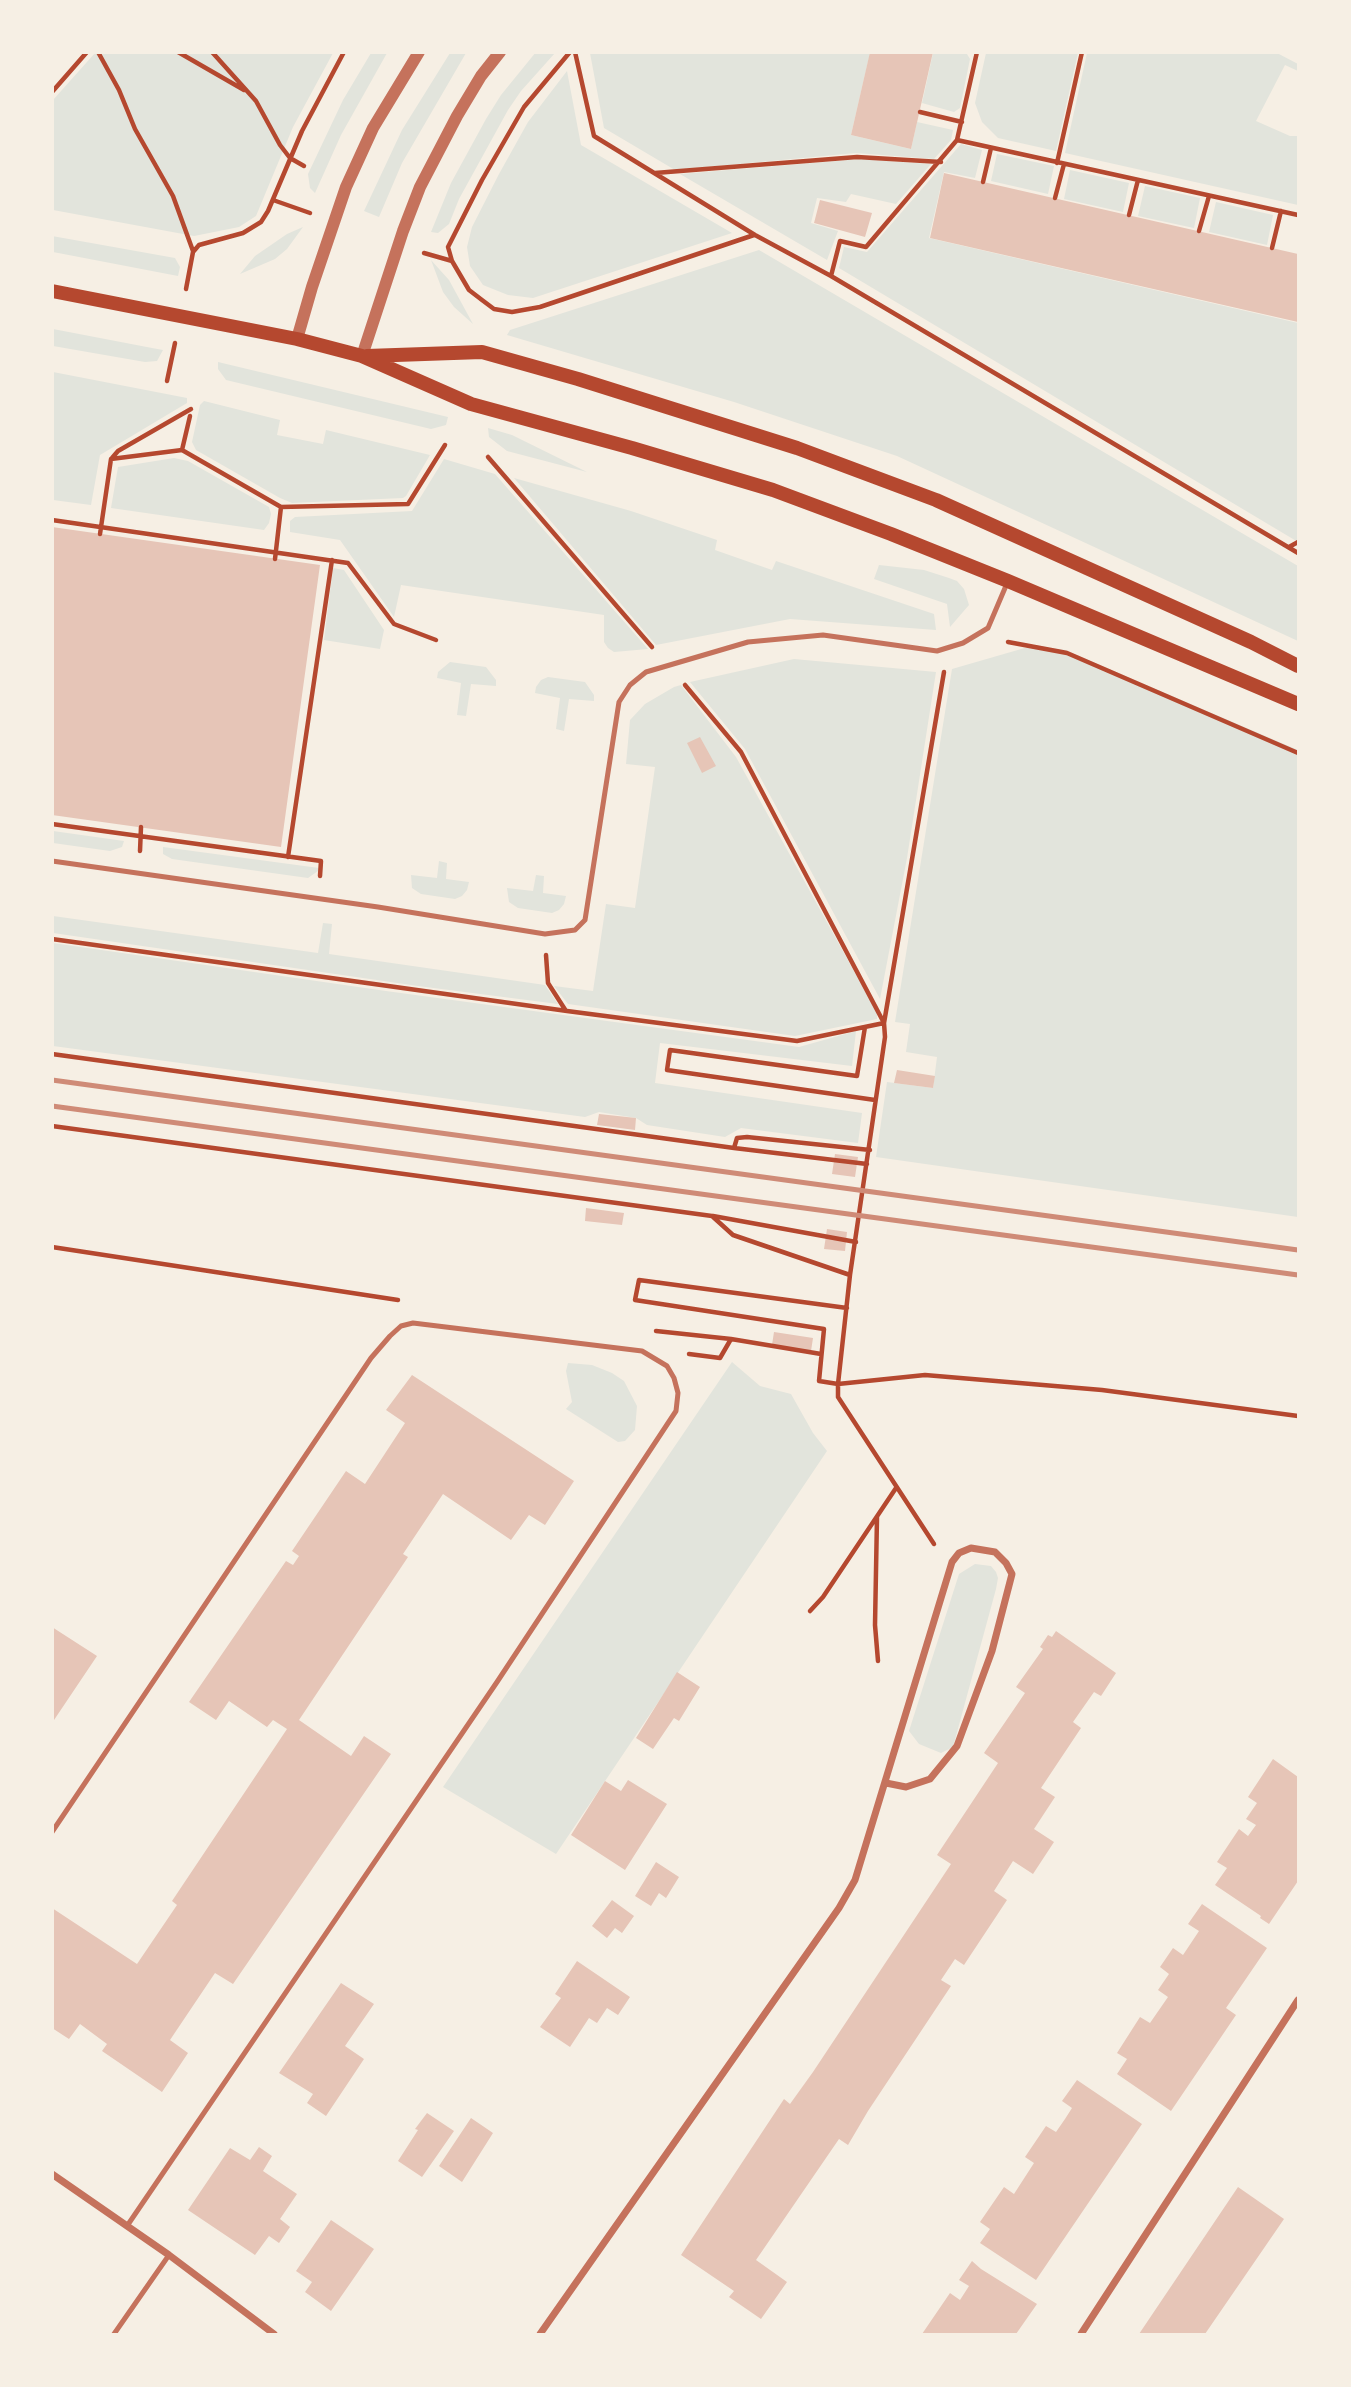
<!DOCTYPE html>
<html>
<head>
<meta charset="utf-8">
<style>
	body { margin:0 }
	#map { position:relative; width:1351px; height:2387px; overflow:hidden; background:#f6efe4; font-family:Inter,sans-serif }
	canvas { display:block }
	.frame { position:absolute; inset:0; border:54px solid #f6efe4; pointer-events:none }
</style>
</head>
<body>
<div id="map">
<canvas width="1351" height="2387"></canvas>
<div class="frame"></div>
</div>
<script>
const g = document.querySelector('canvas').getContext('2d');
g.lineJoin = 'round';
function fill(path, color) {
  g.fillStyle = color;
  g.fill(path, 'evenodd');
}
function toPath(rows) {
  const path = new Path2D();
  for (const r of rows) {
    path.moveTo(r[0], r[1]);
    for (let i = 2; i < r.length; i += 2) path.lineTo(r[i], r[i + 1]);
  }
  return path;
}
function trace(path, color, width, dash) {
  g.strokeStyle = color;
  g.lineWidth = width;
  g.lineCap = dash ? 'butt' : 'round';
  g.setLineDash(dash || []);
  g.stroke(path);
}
fill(toPath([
	[536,52,555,53,521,91,508,110,459,199,449,224,438,233,431,232,451,183,486,119,501,95],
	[95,53,333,53,293,127,256,216,239,227,194,236,53,210,53,100],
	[371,53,387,53,341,135,315,193,310,188,308,174,343,100],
	[450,53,466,53,402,163,379,217,364,211,402,130],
	[590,53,870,53,851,135,911,149,917,122,953,130,951,140,934,159,856,153,675,170,604,128],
	[960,53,967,54,970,59,960,108,954,112,922,103,933,53],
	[986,53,1078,53,1056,151,998,138,982,122,975,103],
	[1087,53,1277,53,1298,64,1298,71,1285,65,1256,121,1290,136,1298,136,1298,205,1065,153],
	[567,71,581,145,732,233,533,298,508,295,483,285,470,266,467,247,472,227,499,174,528,122],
	[961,144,982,150,975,178,944,172,929,238,1298,323,1298,542,839,268,844,247,867,252],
	[997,154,1054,166,1048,194,991,181],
	[860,159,931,164,896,204,851,194,846,202,817,198,811,223,838,231,827,260,680,174],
	[1070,170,1129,183,1123,212,1064,199],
	[1145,186,1200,198,1194,228,1138,216],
	[1216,202,1273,215,1267,245,1209,232],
	[303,227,287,249,275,259,240,274,255,256,287,234],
	[52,236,175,258,180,267,178,276,53,252],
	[759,250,1298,566,1298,641,897,456,734,402,507,335,510,330],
	[431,260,449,280,473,324,454,307,443,292],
	[53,329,152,348,163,350,157,361,145,362,53,346],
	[218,362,448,417,446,425,431,429,226,380,218,369],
	[53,372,187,398,187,403,100,455,91,505,53,500],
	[204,401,280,420,277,435,323,444,326,430,430,455,406,496,403,498,292,503,280,498,196,450,192,442,200,405],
	[488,428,512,435,587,472,507,451,489,437],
	[174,458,188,461,269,507,271,514,269,523,264,530,111,508,118,467],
	[444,459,495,474,648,649,614,652,608,648,604,642,604,615,401,585,394,617,340,540,290,532,290,521,295,517,412,511],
	[514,478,631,511,717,540,715,550,772,570,776,561,934,614,936,630,790,619,656,645],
	[879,565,924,570,949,578,957,581,964,589,969,605,950,627,947,604,874,579],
	[333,568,344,570,384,630,380,649,324,640],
	[1035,645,1065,650,1298,750,1298,1217,876,1157,887,1082,933,1088,937,1057,906,1052,910,1024,895,1022,952,669],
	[794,659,936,672,907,858,880,999,745,749,690,682],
	[450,662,486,667,496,680,496,686,471,684,466,716,457,715,461,683,437,678,438,672],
	[548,677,585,682,594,695,594,701,569,699,564,731,556,729,560,698,535,693,536,687,541,680],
	[681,685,736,757,877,1013,877,1019,795,1036,568,1004,554,986,593,991,606,904,635,908,655,767,626,764,630,720,645,704,674,687],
	[53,831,124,841,122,847,110,851,53,843],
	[163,847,319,868,318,871,308,878,172,859,163,854],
	[439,861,447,863,446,879,469,882,467,890,462,896,455,899,421,894,412,888,411,875,437,878],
	[536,875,544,876,543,893,566,896,564,904,559,910,552,913,518,908,509,902,507,888,533,891],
	[53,916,318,953,323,923,332,924,329,954,545,985,558,1004,418,986,53,933],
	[53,943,386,991,799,1047,856,1031,852,1066,660,1043,655,1083,862,1113,858,1143,741,1128,725,1137,647,1125,636,1118,599,1112,585,1117,53,1046],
	[732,1362,760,1386,791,1394,813,1433,827,1451,556,1854,443,1787],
	[568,1363,592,1365,612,1373,624,1381,637,1406,635,1430,625,1441,618,1442,566,1409,572,1402,566,1371],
	[975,1564,991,1566,996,1572,998,1578,996,1589,953,1747,941,1753,919,1744,909,1731,959,1574]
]), '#e2e4dc');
fill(toPath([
	[870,52,933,52,911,149,851,135],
	[944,173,1298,254,1298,322,930,238],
	[820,200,872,213,865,237,814,223],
	[52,527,320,565,281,847,52,815],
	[700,737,716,766,702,773,687,743],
	[897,1070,935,1076,933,1088,894,1083],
	[599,1114,636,1118,635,1130,597,1125],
	[835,1154,858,1157,855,1177,832,1174],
	[586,1208,624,1213,622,1225,585,1221],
	[827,1229,847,1232,845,1251,824,1249],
	[774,1332,813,1338,811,1351,772,1345],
	[412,1375,574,1481,545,1525,529,1515,511,1540,443,1494,403,1554,408,1557,299,1720,351,1756,364,1736,391,1754,233,1984,215,1973,170,2040,188,2053,162,2092,102,2051,107,2044,80,2024,69,2039,52,2028,52,1908,137,1964,177,1905,172,1901,287,1729,273,1720,267,1727,229,1701,216,1720,189,1702,286,1561,293,1565,299,1556,292,1551,346,1471,365,1484,405,1423,386,1410],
	[52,1627,97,1656,52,1723],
	[1056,1631,1116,1673,1101,1696,1094,1692,1073,1722,1081,1728,1041,1788,1055,1797,1034,1829,1054,1842,1033,1874,1013,1861,994,1891,1007,1900,964,1965,955,1959,941,1980,951,1986,868,2111,848,2145,839,2139,756,2260,787,2282,761,2319,729,2297,734,2291,681,2255,784,2099,790,2104,813,2072,951,1864,937,1855,998,1763,984,1753,1025,1693,1016,1687,1043,1649,1040,1647,1048,1635,1052,1637],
	[677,1672,700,1687,679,1721,674,1718,653,1749,636,1738],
	[1273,1759,1298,1777,1298,1881,1269,1924,1260,1918,1261,1916,1215,1885,1227,1868,1217,1862,1239,1829,1248,1836,1256,1825,1246,1819,1257,1803,1248,1797],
	[628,1780,667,1804,625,1870,571,1835,605,1781,621,1791],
	[656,1862,679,1877,666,1898,659,1893,651,1906,635,1896],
	[612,1900,634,1916,622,1933,615,1928,607,1938,592,1926],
	[1202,1904,1267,1948,1226,2008,1236,2015,1171,2111,1117,2074,1127,2059,1117,2053,1140,2017,1150,2023,1168,1997,1158,1990,1169,1974,1160,1967,1173,1948,1183,1955,1199,1931,1188,1924],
	[577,1961,630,1997,618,2015,607,2008,597,2023,589,2018,570,2047,540,2027,561,1998,555,1994],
	[341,1983,374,2004,345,2046,364,2059,326,2116,307,2103,313,2094,279,2073],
	[1077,2080,1142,2124,1036,2280,980,2243,990,2229,980,2222,1004,2187,1014,2194,1034,2163,1025,2157,1046,2126,1056,2132,1065,2119,1072,2108,1062,2101],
	[427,2113,454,2131,422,2177,398,2161,418,2130,415,2129],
	[471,2118,493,2133,462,2182,439,2166],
	[259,2147,272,2156,263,2171,297,2194,280,2219,290,2227,279,2243,269,2236,255,2255,188,2210,230,2148,250,2160],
	[1238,2187,1284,2219,1205,2334,1139,2334],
	[331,2220,374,2249,331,2311,305,2292,312,2282,296,2271],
	[972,2261,981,2269,1037,2304,1016,2334,922,2334,950,2293,960,2300,969,2286,959,2280]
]), '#e6c5b7');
trace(toPath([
	[98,52,119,90,135,129,173,196,193,251],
	[178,52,244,90],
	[212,52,256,101,280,145,290,158,304,166],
	[575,52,594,136,755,235,831,276,1298,553],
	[977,52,957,140,1298,215],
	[52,92,87,52],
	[920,112,962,122],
	[1057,163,1082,52],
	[655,173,857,157,941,162],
	[983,182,991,148],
	[1055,198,1064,164],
	[273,200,310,213],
	[1129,215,1138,180],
	[1199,231,1209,196],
	[1272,248,1281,211],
	[424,253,452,261,469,290,482,300,494,309,512,312,540,307,754,235],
	[452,261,448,247,482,180,524,107,570,52],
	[831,276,840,241,866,247,957,140],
	[186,289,193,252,199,245,243,233,261,222,268,211,302,131,344,52],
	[167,381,175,343],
	[182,450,190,416],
	[488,457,652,647],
	[112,458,118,451,191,409],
	[52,520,348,563,394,624,436,640],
	[100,534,111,459,182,450,281,507],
	[1289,547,1298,542],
	[275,559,281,507,408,504,445,445],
	[1008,642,1067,653,1298,753],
	[52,824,321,861,320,876],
	[140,851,141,827],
	[288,857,332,560],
	[52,939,567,1011,797,1041,884,1023,741,752,685,685],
	[546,955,548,983,566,1011],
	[865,1027,857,1076,670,1050,667,1070,875,1100],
	[52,1054,734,1148,867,1164],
	[52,1126,712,1216,733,1235,850,1275],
	[734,1148,737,1138,747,1137,870,1150],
	[713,1216,856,1242],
	[52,1247,398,1300],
	[847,1308,639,1280,635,1300,824,1329,819,1381,838,1384,925,1375,1102,1390,1298,1416],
	[656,1331,731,1339,821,1354],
	[689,1354,720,1358,731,1339],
	[877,1517,875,1625,878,1661],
	[934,1544,838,1397,838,1384,850,1275,885,1037,884,1023,944,672],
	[810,1611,823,1597,896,1488]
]), '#b5482f', 4.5);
trace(toPath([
	[52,861,378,907,545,934,575,930,585,920,619,702,630,685,646,672,748,642,823,635,937,651,963,643,988,628,1008,581],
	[52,1832,371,1358,390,1336,401,1326,413,1323,642,1351,667,1366,674,1378,678,1393,676,1411,497,1682,127,2226],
	[114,2334,169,2255]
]), '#c5725c', 5);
trace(toPath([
	[52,2174,169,2255,274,2334],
	[540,2334,839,1908,855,1880,952,1562,959,1553,971,1548,995,1552,1006,1563,1012,1574,992,1651,957,1746,930,1779,906,1787,886,1783],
	[1081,2334,1298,2000]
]), '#c5725c', 7);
trace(toPath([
	[297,339,312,287,346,187,373,128,419,52],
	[362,356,403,231,420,187,457,116,481,76,500,52]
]), '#c5725c', 12);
trace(toPath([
	[52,291,297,339,362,356,471,404,632,448,773,490,891,534,1008,581,1298,704],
	[367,356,482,352,578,379,797,448,936,500,1251,642,1298,666]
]), '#b5482f', 14);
trace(toPath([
	[52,1080,1298,1250],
	[52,1106,1298,1275]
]), '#cf8b77', 5);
</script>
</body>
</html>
